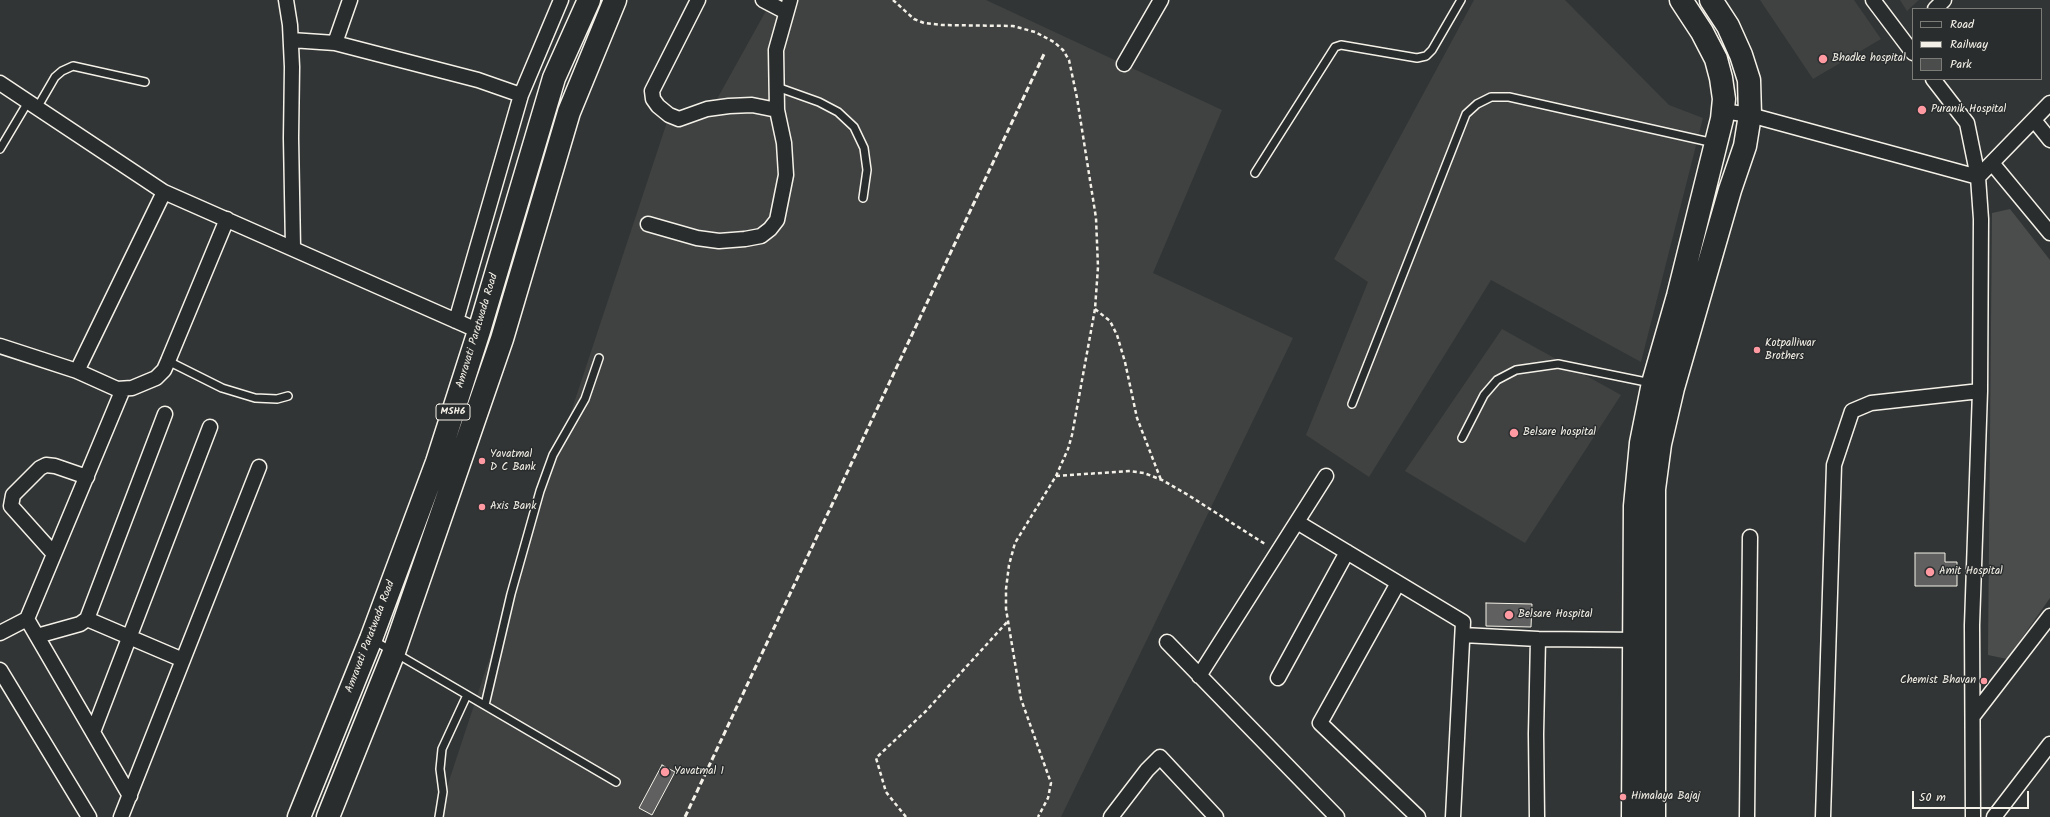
<!DOCTYPE html>
<html>
<head>
<meta charset="utf-8">
<style>
	body { margin:0 }
	#map { position:relative; width:2050px; height:817px; overflow:hidden; background:#323535; font-family:Kalam,sans-serif }
	canvas { display:block }
	.legend { position:absolute; left:1912px; top:8px; width:130px; height:72px; box-sizing:border-box; background:#2a2d2e; border:1px solid #7b7b78; margin:0; padding:5px 7px; list-style:none; font-size:12px; color:#f4f1e8 }
	.legend li { display:flex; align-items:center; gap:8px; height:20px }
	.legend b { width:20px; border:1px solid #7b7b78 }
	.scale { position:absolute; left:1912px; top:791px; width:117px; height:18px; box-sizing:border-box; border:2px solid #f4f1e8; border-top:0; padding-left:5px; font-size:12px; line-height:14px; white-space:nowrap; color:#f4f1e8; -webkit-text-stroke:3px #2a2d2e; paint-order:stroke }
</style>
</head>
<body>
<div id="map">
<canvas width="2050" height="817"></canvas>
<ul class="legend">
<li><b style="height:5px;background:#2a2d2e"></b>Road</li>
<li><b style="height:5px;background:#f4f1e8"></b>Railway</li>
<li><b style="height:11px;background:#4b4d4c"></b>Park</li>
</ul>
<div class="scale">50 m</div>
</div>
<script>
const g = document.querySelector('canvas').getContext('2d');
g.lineJoin = 'round';
function fill(path, color) {
  g.fillStyle = color;
  g.fill(path, 'evenodd');
}
function toPath(rows) {
  const path = new Path2D();
  for (const r of rows) {
    path.moveTo(r[0], r[1]);
    for (let i = 2; i < r.length; i += 2) path.lineTo(r[i], r[i + 1]);
  }
  return path;
}
function trace(path, color, width, dash) {
  g.strokeStyle = color;
  g.lineWidth = width;
  g.lineCap = dash ? 'butt' : 'round';
  g.setLineDash(dash || []);
  g.stroke(path);
}
function label(font, color, halo, rows, align = 'center') {
  g.font = font + ' Kalam,sans-serif';
  g.lineWidth = 3;
  g.setLineDash([]);
  g.textBaseline = 'middle';
  g.strokeStyle = halo;
  g.fillStyle = color;
  for (const [text, x, y, turn = 0] of rows) {
    g.save();
    g.translate(x, y);
    g.rotate((+turn || 0) * Math.PI / 180);
    g.textAlign = isNaN(turn) ? turn : align;
    if (halo) g.strokeText(text, 0, 0);
    g.fillText(text, 0, 0);
    g.restore();
  }
}
fill(toPath([
	[772,0,986,0,1222,110,1153,273,1293,338,1061,817,437,817,669,116,658,106,707,117],
	[1474,0,1565,0,1669,105,1703,118,1641,362,1491,280,1369,477,1306,435,1368,282,1334,259],
	[1760,0,1854,0,1881,39,1813,79],
	[1900,0,1919,0,1907,11],
	[1502,329,1621,395,1525,543,1405,471]
]), '#404242');
fill(toPath([
	[2010,209,2050,260,2050,598,2007,659,1988,655,1992,213]
]), '#4b4d4c');
const building = toPath([
	[1915,553,1945,553,1945,562,1957,562,1957,586,1915,586,1915,553],
	[1486,603,1532,604,1531,627,1486,626,1486,603],
	[662,765,675,772,652,815,639,808,662,765]
]);
fill(building, '#5f605f');
trace(building, '#f4f1e8', 1);
const service = toPath([
	[777,87,819,102,838,112,854,127,864,148,867,170,863,198],
	[37,108,55,77,62,71,73,66,145,82],
	[0,149,28,102],
	[1255,173,1335,47,1341,45,1417,58,1426,56,1432,50,1461,0],
	[168,361,222,388,255,398,277,399,288,396],
	[1352,404,1466,114,1477,104,1491,97,1509,97,1714,143],
	[1462,438,1484,395,1497,380,1516,370,1558,364,1651,383],
	[373,640,616,782],
	[485,705,511,594,540,491,553,455,585,399,599,358],
	[439,817,443,792,440,769,442,749,467,695]
]);
const minor = toPath([
	[286,0,290,25,292,67,291,138,293,248],
	[698,0,652,91,653,99,658,106,669,115,679,119,707,109,729,106,752,105,777,110],
	[763,0,786,12],
	[1873,0,1913,53],
	[1935,9,1944,0],
	[291,40,335,43,478,80,521,95],
	[335,43,350,0],
	[1124,64,1161,0],
	[1933,79,1967,123,1978,177,1981,219,1980,391,1972,625,1973,817],
	[0,83,164,192,479,331],
	[1723,111,1750,115,1978,177,2050,103],
	[2034,120,2050,140],
	[1992,163,2050,233],
	[648,224,697,238,719,241,745,239,761,236,770,229,777,220,786,175,784,143,777,110,776,50,790,0],
	[456,321,521,95,561,0],
	[0,346,77,371,117,389,132,388,156,378,164,370,168,361,227,219],
	[77,371,164,192],
	[1297,522,1463,622,1453,817],
	[54,554,11,506,13,495,40,468,46,465,55,466,87,477],
	[1398,583,1320,723,1418,817],
	[27,619,130,796],
	[87,619,183,660],
	[0,633,27,619,123,389],
	[1463,635,1538,639],
	[37,636,80,624,87,619,165,414],
	[1167,642,1337,817],
	[0,670,89,817],
	[1199,676,1326,476],
	[1278,678,1347,552],
	[1973,716,2050,616],
	[93,732,210,427],
	[121,817,259,467],
	[1111,817,1147,770,1160,757,1216,817],
	[1537,817,1536,734,1538,639,1643,640],
	[1747,817,1750,537],
	[1823,817,1834,465,1852,411,1871,403,1980,391],
	[1994,817,2050,744]
]);
const primary = toPath([
	[299,817,371,639,437,462,479,331,554,78,589,0],
	[328,817,394,652,502,339,569,112,615,0],
	[1633,817,1635,506,1641,443,1653,383,1678,296,1716,143,1722,119,1724,99,1721,78,1716,59,1702,32,1681,0],
	[1654,817,1654,489,1660,444,1673,388,1730,190,1745,146,1750,115,1749,80,1741,55,1728,26,1711,0]
]);
trace(service, '#f4f1e8', 10);
trace(minor, '#f4f1e8', 17);
trace(primary, '#f4f1e8', 25);
trace(toPath([
	[893,0,914,19,924,23,942,25,1013,26,1035,32,1054,42,1063,50,1069,60,1077,98,1096,218,1098,267,1095,309,1072,435,1068,449,1056,476,1015,543,1009,565,1006,589,1006,609,1021,699,1051,783,1048,798,1038,817],
	[1095,309,1110,321,1117,335,1125,362,1137,418,1161,480],
	[1056,476,1130,471,1144,473,1162,480,1188,495,1265,544],
	[906,817,886,792,876,758,926,711,1008,621]
]), '#f4f1e8', 2.5, [4, 3]);
trace(service, '#2a2d2e', 7);
trace(minor, '#2a2d2e', 14);
trace(primary, '#2a2d2e', 22);
trace(toPath([
	[685,817,1045,52]
]), '#f4f1e8', 3, [6, 3]);
for (const [x, y, r, color] of [
	[1823,59,5,"#ff9aa2"],
	[1922,110,5,"#ff9aa2"],
	[1757,350,4,"#ff9aa2"],
	[1514,433,5,"#ff9aa2"],
	[482,461,4,"#ff9aa2"],
	[482,507,4,"#ff9aa2"],
	[1930,572,5,"#ff9aa2"],
	[1509,615,5,"#ff9aa2"],
	[1984,681,4,"#ff9aa2"],
	[665,772,5,"#ff9aa2"],
	[1623,797,4,"#ff9aa2"]
]) {
  const dot = new Path2D();
  dot.arc(x, y, r, 0, 2 * Math.PI);
  g.fillStyle = color;
  g.fill(dot);
  trace(dot, '#2a2d2e', 1.5);
}
for (const [x, y, w] of [
	[453,412,34]
]) {
  const box = new Path2D();
  box.roundRect(x - w / 2, y - 8, w, 16, 3);
  g.fillStyle = '#2a2d2e';
  g.fill(box);
  trace(box, '#f4f1e8', 1);
}
label('bold 10px', '#f4f1e8', null, [
	["MSH6",453,412]
]);
label('11px', '#f4f1e8', '#2a2d2e', [
	["Bhadke hospital",1832,59],
	["Puranik Hospital",1931,110],
	["Kotpalliwar",1765,344],
	["Brothers",1765,357],
	["Belsare hospital",1523,433],
	["Yavatmal",490,455],
	["D C Bank",490,468],
	["Axis Bank",490,507],
	["Amit Hospital",1939,572],
	["Belsare Hospital",1518,615],
	["Chemist Bhavan",1976,681,"right"],
	["Yavatmal 1",674,772],
	["Himalaya Bajaj",1631,797]
], 'left');
label('11px', '#f4f1e8', '#2a2d2e', [
	["Amravati Paratwada Road",478,331,-73],
	["Amravati Paratwada Road",371,637,-69]
]);
</script>
</body>
</html>
